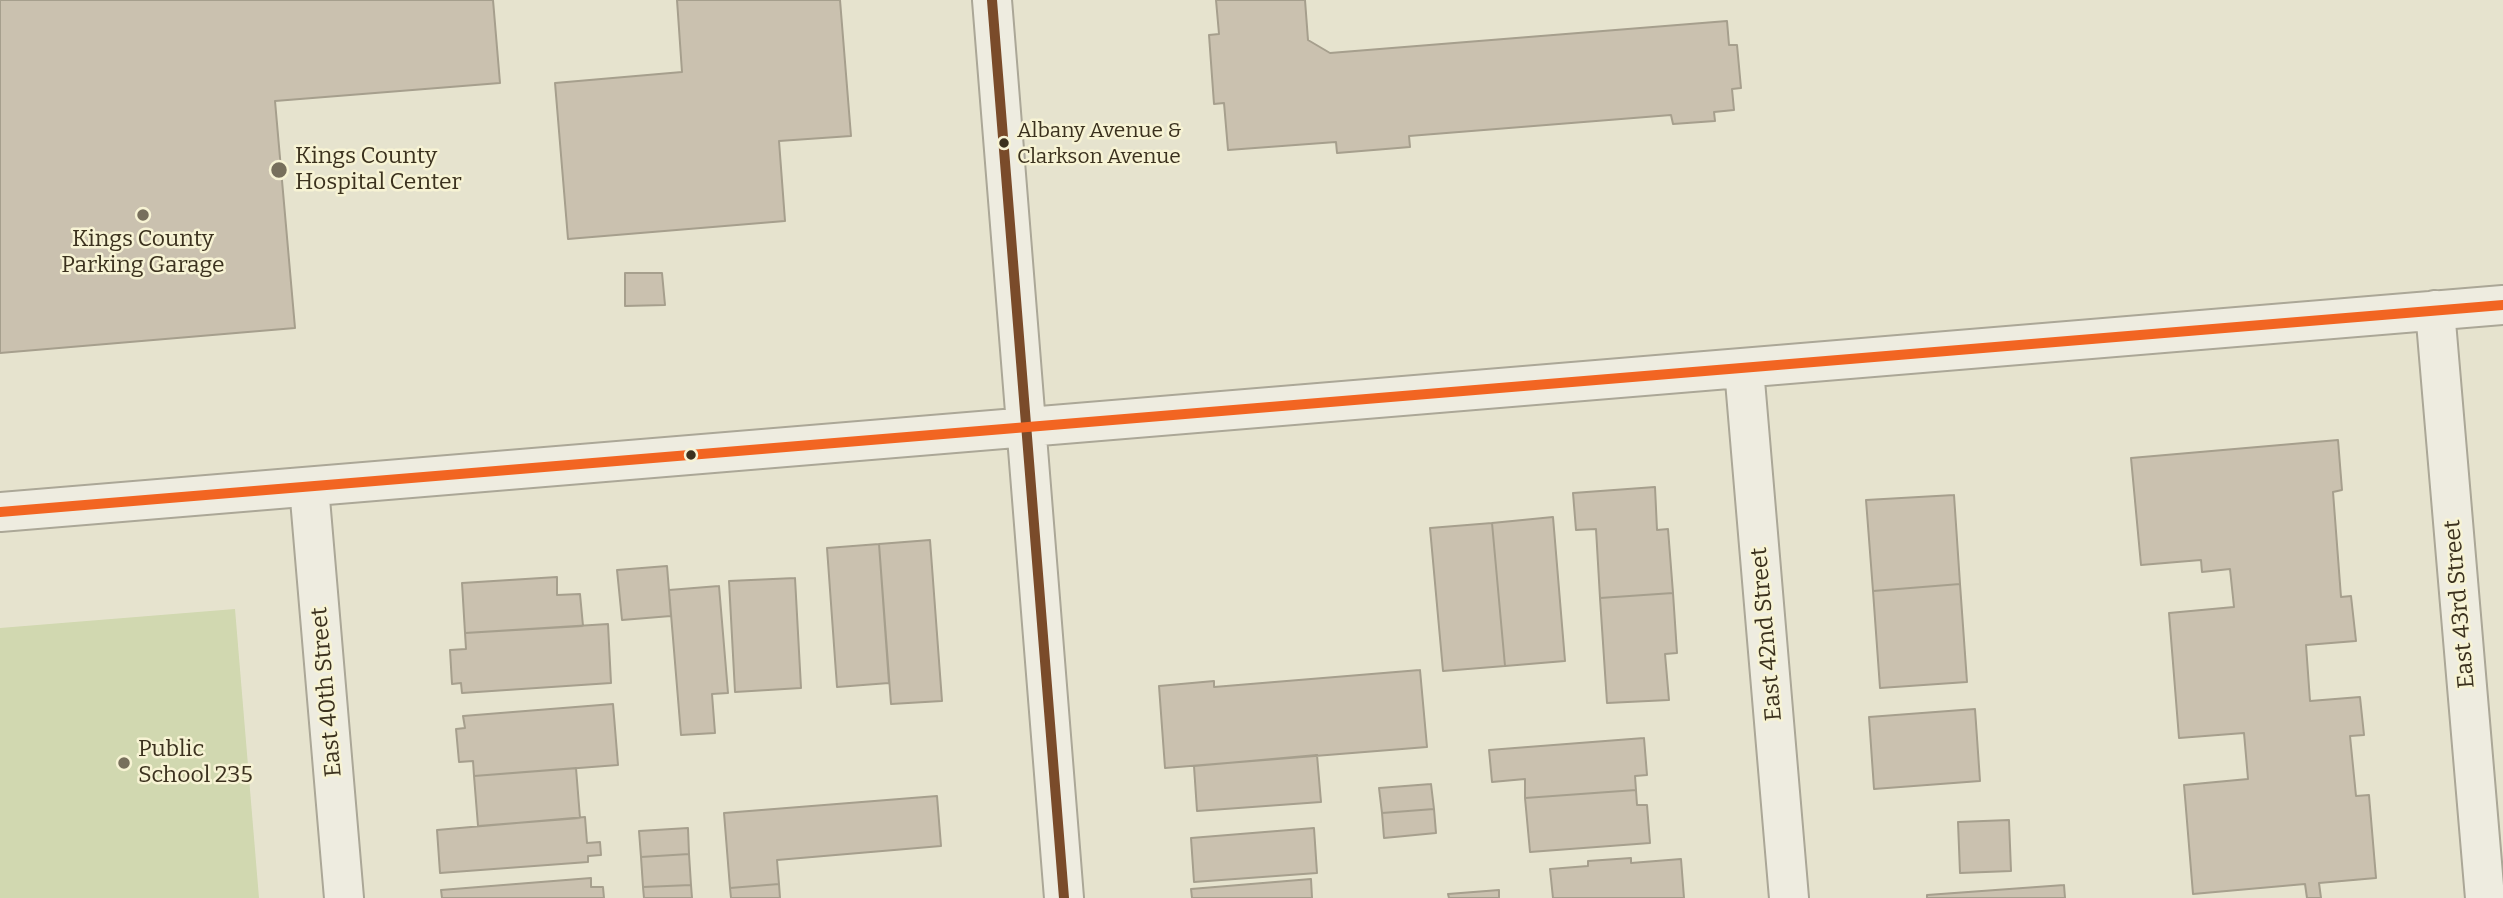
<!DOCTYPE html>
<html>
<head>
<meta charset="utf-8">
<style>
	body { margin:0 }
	canvas { display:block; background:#e6e3ce }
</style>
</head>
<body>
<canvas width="2503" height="898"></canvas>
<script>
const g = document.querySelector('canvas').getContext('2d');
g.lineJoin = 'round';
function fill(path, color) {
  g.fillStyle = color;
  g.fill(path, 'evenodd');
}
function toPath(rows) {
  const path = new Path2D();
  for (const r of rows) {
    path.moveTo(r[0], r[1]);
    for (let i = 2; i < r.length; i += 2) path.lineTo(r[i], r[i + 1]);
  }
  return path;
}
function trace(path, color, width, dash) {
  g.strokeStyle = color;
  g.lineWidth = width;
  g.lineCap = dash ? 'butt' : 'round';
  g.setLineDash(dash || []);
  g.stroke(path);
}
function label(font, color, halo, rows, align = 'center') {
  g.font = font + ' Bitter,serif';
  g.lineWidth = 5;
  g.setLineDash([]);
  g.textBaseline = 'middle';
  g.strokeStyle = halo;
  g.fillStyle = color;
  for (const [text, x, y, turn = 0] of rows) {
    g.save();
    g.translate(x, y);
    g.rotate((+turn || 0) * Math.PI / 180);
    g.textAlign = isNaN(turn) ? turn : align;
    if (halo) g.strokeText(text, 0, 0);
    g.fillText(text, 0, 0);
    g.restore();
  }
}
fill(toPath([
	[235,609,259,898,0,898,0,628]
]), '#d1d8b0');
const building = toPath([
	[0,0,493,0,500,83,275,101,295,328,0,353,0,0],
	[677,0,840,0,851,136,779,141,785,221,568,239,555,83,682,72,677,0],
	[1216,0,1305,0,1308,40,1330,53,1727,21,1729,45,1737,45,1741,88,1732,89,1734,110,1714,112,1715,121,1673,124,1671,115,1409,136,1410,147,1337,153,1336,142,1228,150,1224,103,1214,104,1209,35,1219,34,1216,0],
	[625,273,662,273,665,305,625,306,625,273],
	[2338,440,2342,490,2333,492,2341,597,2351,596,2356,641,2306,645,2310,701,2360,697,2364,735,2350,736,2356,796,2369,795,2376,878,2319,883,2321,898,2307,898,2305,884,2193,894,2184,785,2248,779,2244,733,2179,738,2169,613,2234,607,2230,569,2202,572,2201,560,2141,565,2131,458,2338,440],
	[1655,487,1657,530,1668,529,1673,593,1600,598,1596,529,1576,530,1573,493,1655,487],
	[1954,495,1960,584,1873,591,1866,500,1954,495],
	[1553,517,1565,661,1505,666,1492,523,1553,517],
	[1492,523,1505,666,1443,671,1430,528,1492,523],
	[930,540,942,701,891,704,879,544,930,540],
	[879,544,889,683,837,687,827,548,879,544],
	[667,566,671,616,622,620,617,570,667,566],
	[557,577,557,595,580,594,583,626,465,633,462,583,557,577],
	[795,578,801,688,735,692,729,581,795,578],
	[1960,584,1967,682,1880,688,1873,591,1960,584],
	[719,586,728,693,712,694,715,733,681,735,669,590,719,586],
	[1673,593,1677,653,1665,654,1669,700,1607,703,1600,598,1673,593],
	[608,624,611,683,462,693,461,683,452,684,450,650,466,649,465,633,608,624],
	[1420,670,1427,747,1165,768,1159,686,1214,681,1214,687,1420,670],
	[613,704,618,765,474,776,473,761,459,762,456,729,465,728,463,716,613,704],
	[1975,709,1980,781,1874,789,1869,717,1975,709],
	[1644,738,1647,775,1635,776,1636,790,1525,798,1525,779,1492,782,1489,750,1644,738],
	[1317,755,1321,802,1197,811,1194,766,1317,755],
	[576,768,580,818,478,826,474,776,576,768],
	[1431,784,1434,809,1382,813,1379,788,1431,784],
	[1636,790,1637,805,1647,805,1650,843,1530,852,1525,798,1636,790],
	[937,796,941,846,777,860,779,884,730,888,724,813,937,796],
	[1434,809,1436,833,1384,838,1382,813,1434,809],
	[585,817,587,843,600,842,601,855,588,856,588,862,440,873,437,830,585,817],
	[2009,820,2011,871,1960,873,1958,822,2009,820],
	[688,828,689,854,641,857,639,831,688,828],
	[1314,828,1317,873,1194,882,1191,838,1314,828],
	[689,854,691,885,643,887,641,857,689,854],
	[1631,858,1631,863,1681,859,1684,898,1553,898,1550,869,1588,866,1588,861,1631,858],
	[591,878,591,887,603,887,604,898,442,898,441,890,591,878],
	[1311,879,1312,898,1192,898,1191,889,1311,879],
	[779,884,780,898,731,898,730,888,779,884],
	[691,885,692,898,644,898,643,887,691,885],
	[2064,885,2065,898,1927,898,1927,895,2064,885],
	[1499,890,1499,898,1449,898,1448,894,1499,890]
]);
fill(building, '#cac1af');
trace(building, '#a69f8d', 2);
const minor = toPath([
	[992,0,1064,898],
	[2435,310,2485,898],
	[1744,369,1789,898],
	[309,487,344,898],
	[0,512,2503,305]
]);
trace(minor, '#aba797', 42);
trace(minor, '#eeece0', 38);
trace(toPath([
	[992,0,1064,898]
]), '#7a4b2a', 10);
trace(toPath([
	[0,512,2503,305]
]), '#f26522', 10);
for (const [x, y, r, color] of [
	[1004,143,6,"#3b311e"],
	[279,170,9,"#776f5c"],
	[143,215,7,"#776f5c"],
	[691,455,6,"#3b311e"],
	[124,763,7,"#776f5c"]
]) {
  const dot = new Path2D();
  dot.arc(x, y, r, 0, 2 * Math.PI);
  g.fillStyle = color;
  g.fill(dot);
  trace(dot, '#f7f3d4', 2.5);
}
label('21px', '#3b311e', '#f7f3d4', [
	["Albany Avenue &",1017,131],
	["Clarkson Avenue",1017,157]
], 'left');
label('23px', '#3b311e', '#f7f3d4', [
	["Kings County",295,157],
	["Hospital Center",295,183],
	["Kings County",143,240,"center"],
	["Parking Garage",143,266,"center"],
	["Public",138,750],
	["School 235",138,776]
], 'left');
label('23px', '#3b311e', '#f7f3d4', [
	["East 43rd Street",2460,604,-95],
	["East 42nd Street",1767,634,-95],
	["East 40th Street",327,692,-95]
]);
</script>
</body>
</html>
